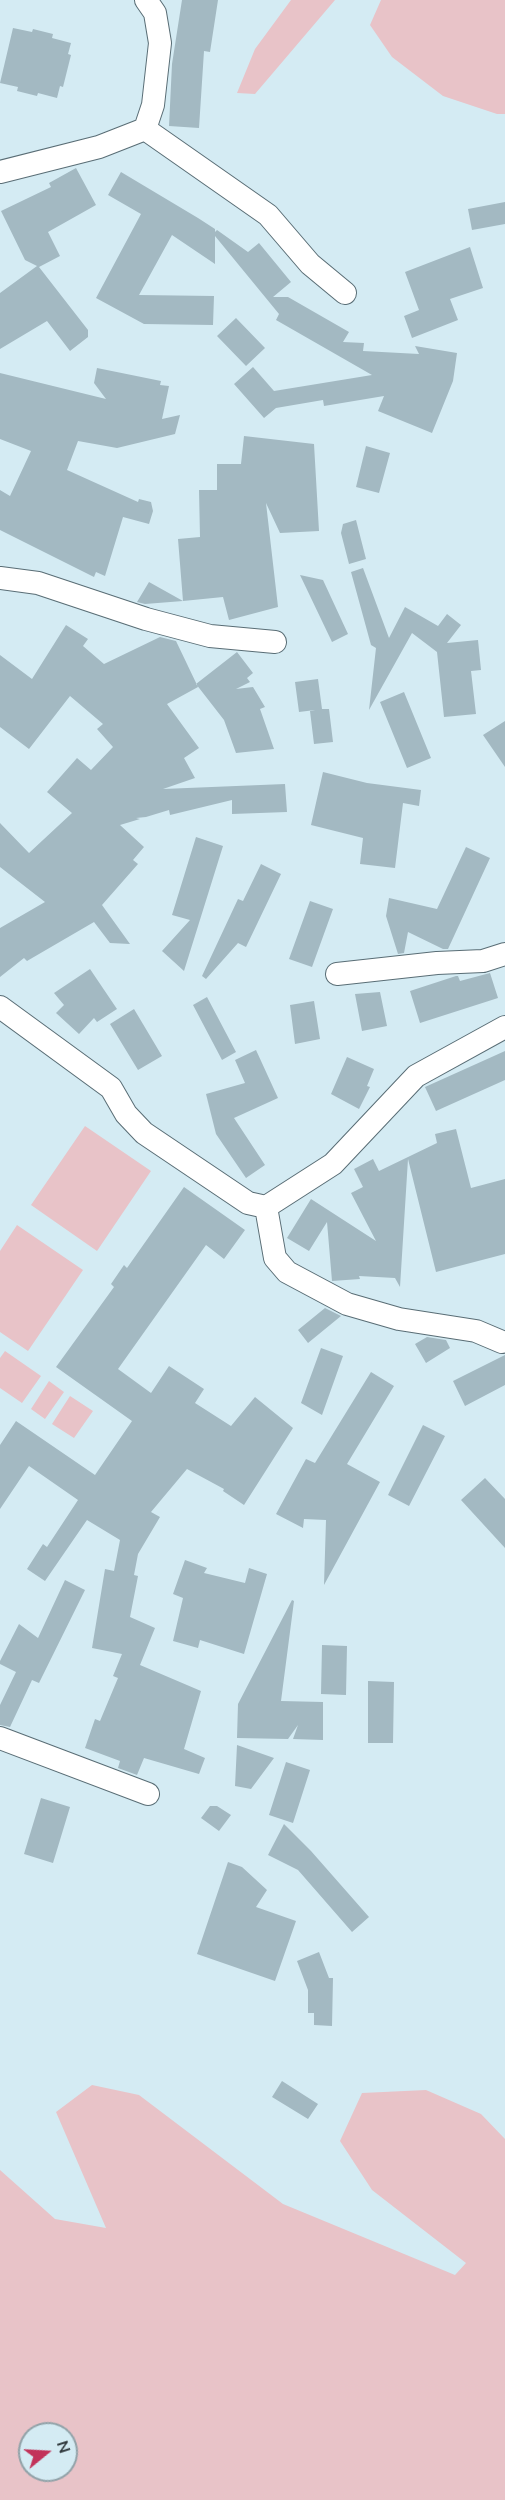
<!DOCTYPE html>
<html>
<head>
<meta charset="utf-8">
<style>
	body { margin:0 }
	#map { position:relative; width:505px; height:2500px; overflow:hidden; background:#d4ebf3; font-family:"Nunito Sans",sans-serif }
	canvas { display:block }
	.north { position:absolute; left:18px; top:2422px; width:60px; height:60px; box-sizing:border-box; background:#d4ebf3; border:2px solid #91a2a8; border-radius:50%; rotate:72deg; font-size:16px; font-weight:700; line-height:24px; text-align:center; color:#2c3438 }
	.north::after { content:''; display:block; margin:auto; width:21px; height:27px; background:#c2335a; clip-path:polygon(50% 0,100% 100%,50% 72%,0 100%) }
</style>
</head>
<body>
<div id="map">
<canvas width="505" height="2500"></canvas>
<div class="north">N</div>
</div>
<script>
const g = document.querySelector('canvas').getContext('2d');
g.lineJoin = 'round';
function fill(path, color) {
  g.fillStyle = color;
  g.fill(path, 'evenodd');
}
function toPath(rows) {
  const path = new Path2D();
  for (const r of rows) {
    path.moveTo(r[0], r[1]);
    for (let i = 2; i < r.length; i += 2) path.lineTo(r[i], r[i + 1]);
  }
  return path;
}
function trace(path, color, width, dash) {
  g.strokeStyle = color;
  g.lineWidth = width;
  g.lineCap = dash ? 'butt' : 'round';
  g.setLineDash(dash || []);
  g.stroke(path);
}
fill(toPath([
	[291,0,335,0,255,94,237,93,255,49],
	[381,0,505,0,505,114,497,114,443,96,392,57,370,25],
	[85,1126,151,1171,97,1251,31,1205],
	[17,1225,83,1270,28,1351,0,1332,0,1251],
	[5,1351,41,1376,22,1403,0,1388,0,1358],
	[49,1381,64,1392,45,1419,31,1409],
	[70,1396,93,1411,74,1438,52,1424],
	[92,2085,139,2095,283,2204,455,2275,466,2263,372,2190,340,2141,362,2093,426,2090,481,2114,505,2139,505,2500,0,2500,0,2170,55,2219,106,2228,56,2112],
	[30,2434,66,2434,66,2470,30,2470]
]), '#e8c3c8');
fill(toPath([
	[182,0,218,0,210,52,204,51,199,128,169,126,172,64],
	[13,28,32,32,33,29,53,34,52,38,71,43,68,54,71,55,63,87,60,86,57,98,38,93,37,96,17,91,18,87,0,83],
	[76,168,96,205,48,232,60,256,39,267,88,330,88,337,70,351,47,321,0,349,0,293,37,266,25,260,1,211,51,187,49,183],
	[121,172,198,218,215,229,215,232,217,230,248,252,259,243,291,282,273,297,288,297,349,332,343,342,364,343,363,351,419,354,415,346,457,353,453,381,432,433,378,411,384,396,324,406,323,400,276,408,264,418,234,384,253,367,274,391,372,375,276,320,279,314,215,236,215,264,172,235,139,295,214,296,213,325,144,324,96,298,141,214,108,195],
	[505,202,505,224,472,230,468,209],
	[470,247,483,288,450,299,458,320,412,338,404,316,419,310,405,272],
	[236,318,265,348,246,366,217,336],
	[97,368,161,381,160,385,169,386,162,419,180,415,175,434,117,448,78,441,67,470,138,502,139,499,151,502,153,511,149,524,123,517,105,576,96,572,94,577,0,530,0,490,10,496,31,451,0,439,0,373,106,399,94,383],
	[244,436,314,444,319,531,280,533,266,503,278,607,229,620,223,597,183,601,178,539,200,537,199,490,217,490,217,464,241,464],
	[366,446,390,453,379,493,356,487],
	[356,520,366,559,349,564,341,533,343,524],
	[363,568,389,638,405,607,438,626,447,614,461,625,447,643,478,640,481,670,471,671,476,714,444,717,437,652,412,633,369,710,376,648,371,645,351,572],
	[300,575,323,580,348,634,332,642],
	[149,582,183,601,145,604,137,602],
	[66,625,88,639,83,646,104,664,160,637,176,641,198,687,167,704,199,748,184,758,195,778,163,789,285,784,287,812,232,814,232,800,170,815,169,810,146,817,136,818,140,819,120,825,144,847,133,860,138,864,102,905,130,944,110,943,94,922,27,961,24,958,0,977,0,928,45,902,0,867,0,823,29,853,72,813,47,792,77,758,91,770,113,747,97,729,103,724,70,696,29,749,0,727,0,655,32,679],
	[237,652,253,673,247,678,250,682,236,689,253,687,265,707,260,709,274,749,236,753,224,720,196,684],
	[318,679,322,709,329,709,333,742,314,744,310,711,315,710,299,712,295,682],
	[404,692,431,758,407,768,380,702],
	[505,721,505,767,483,735],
	[323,772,367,783,421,790,419,806,403,803,395,868,360,864,363,838,311,825],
	[196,837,223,846,184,971,162,951,190,920,172,915],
	[466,847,490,858,448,949,443,949,408,932,404,953,398,954,386,916,389,898,437,909],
	[261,864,281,874,246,947,238,943,206,979,202,976,238,899,243,901],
	[310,901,333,909,312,967,289,959],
	[90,969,117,1009,97,1022,94,1018,79,1034,56,1013,64,1005,54,993],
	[490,973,498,998,420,1023,410,991,456,976,458,976,460,981],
	[380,992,387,1026,362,1031,355,994],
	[207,997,236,1052,222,1060,193,1005],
	[314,1001,320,1039,295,1044,290,1005],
	[134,1009,162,1056,138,1070,110,1024],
	[256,1050,278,1098,234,1118,265,1165,246,1178,216,1134,206,1094,245,1083,235,1060],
	[505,1051,505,1080,436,1111,425,1087],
	[347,1057,374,1069,367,1086,370,1087,359,1109,331,1094],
	[456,1129,471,1188,505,1179,505,1254,436,1272,408,1159,400,1287,395,1278,359,1276,360,1279,332,1281,327,1222,309,1251,287,1238,311,1199,376,1241,351,1193,363,1187,354,1169,373,1159,379,1171,437,1143,435,1134],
	[184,1187,245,1230,224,1259,206,1245,118,1369,151,1393,169,1366,204,1389,195,1403,231,1426,255,1397,293,1428,244,1505,223,1491,224,1489,187,1469,151,1512,160,1517,138,1554,134,1575,138,1576,130,1617,155,1628,140,1665,201,1691,184,1749,205,1758,199,1774,144,1758,137,1775,118,1768,120,1761,85,1748,95,1719,100,1721,118,1678,113,1676,122,1654,92,1648,105,1569,114,1571,120,1540,87,1520,45,1581,27,1569,43,1544,47,1547,78,1500,29,1466,0,1509,0,1445,16,1421,95,1475,132,1421,56,1367,114,1287,111,1284,124,1265,127,1268],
	[325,1308,341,1316,308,1343,298,1330],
	[427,1337,446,1340,450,1348,426,1363,415,1344],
	[321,1348,343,1356,322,1415,301,1403],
	[505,1355,505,1385,465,1406,453,1381],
	[371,1372,394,1386,347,1464,380,1482,324,1585,326,1520,304,1519,303,1528,276,1514,306,1459,315,1463],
	[423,1425,445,1436,409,1506,388,1495],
	[485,1478,505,1499,505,1548,461,1500],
	[185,1560,207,1568,204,1573,245,1583,249,1568,267,1574,244,1654,200,1640,198,1648,173,1641,183,1598,173,1594],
	[65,1580,85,1590,39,1683,32,1680,10,1727,0,1725,0,1705,16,1672,0,1664,0,1661,19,1624,38,1638],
	[292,1600,294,1601,281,1701,323,1702,323,1740,293,1739,298,1725,288,1739,237,1738,238,1704],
	[322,1645,347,1646,346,1695,321,1694],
	[368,1681,394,1682,393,1743,368,1743],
	[237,1745,274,1758,251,1789,235,1786],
	[286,1762,310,1770,293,1823,269,1815],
	[41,1798,70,1807,53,1863,24,1854],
	[210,1806,217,1806,231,1815,219,1831,201,1818],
	[284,1824,311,1851,369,1917,352,1932,298,1870,268,1855],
	[228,1862,242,1867,267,1890,256,1907,296,1921,275,1981,197,1954],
	[319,1952,329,1978,333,1978,332,2026,314,2025,314,2013,308,2013,308,1990,297,1961],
	[282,2081,318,2104,308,2119,272,2097]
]), '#a3b9c2');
const minor = toPath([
	[145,129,268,215,310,264,345,293],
	[0,172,99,147,145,129,153,105,160,43,155,13,146,0],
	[0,578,38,583,146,619,210,636,275,642],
	[337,974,437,963,483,961,505,954],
	[0,1007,111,1088,126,1114,144,1133,248,1203,266,1207],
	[502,1342,476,1331,399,1319,347,1304,287,1272,275,1258,266,1207,333,1164,416,1076,505,1027],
	[0,1738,148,1794]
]);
trace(minor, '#596d75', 24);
trace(minor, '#fff', 22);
</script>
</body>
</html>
